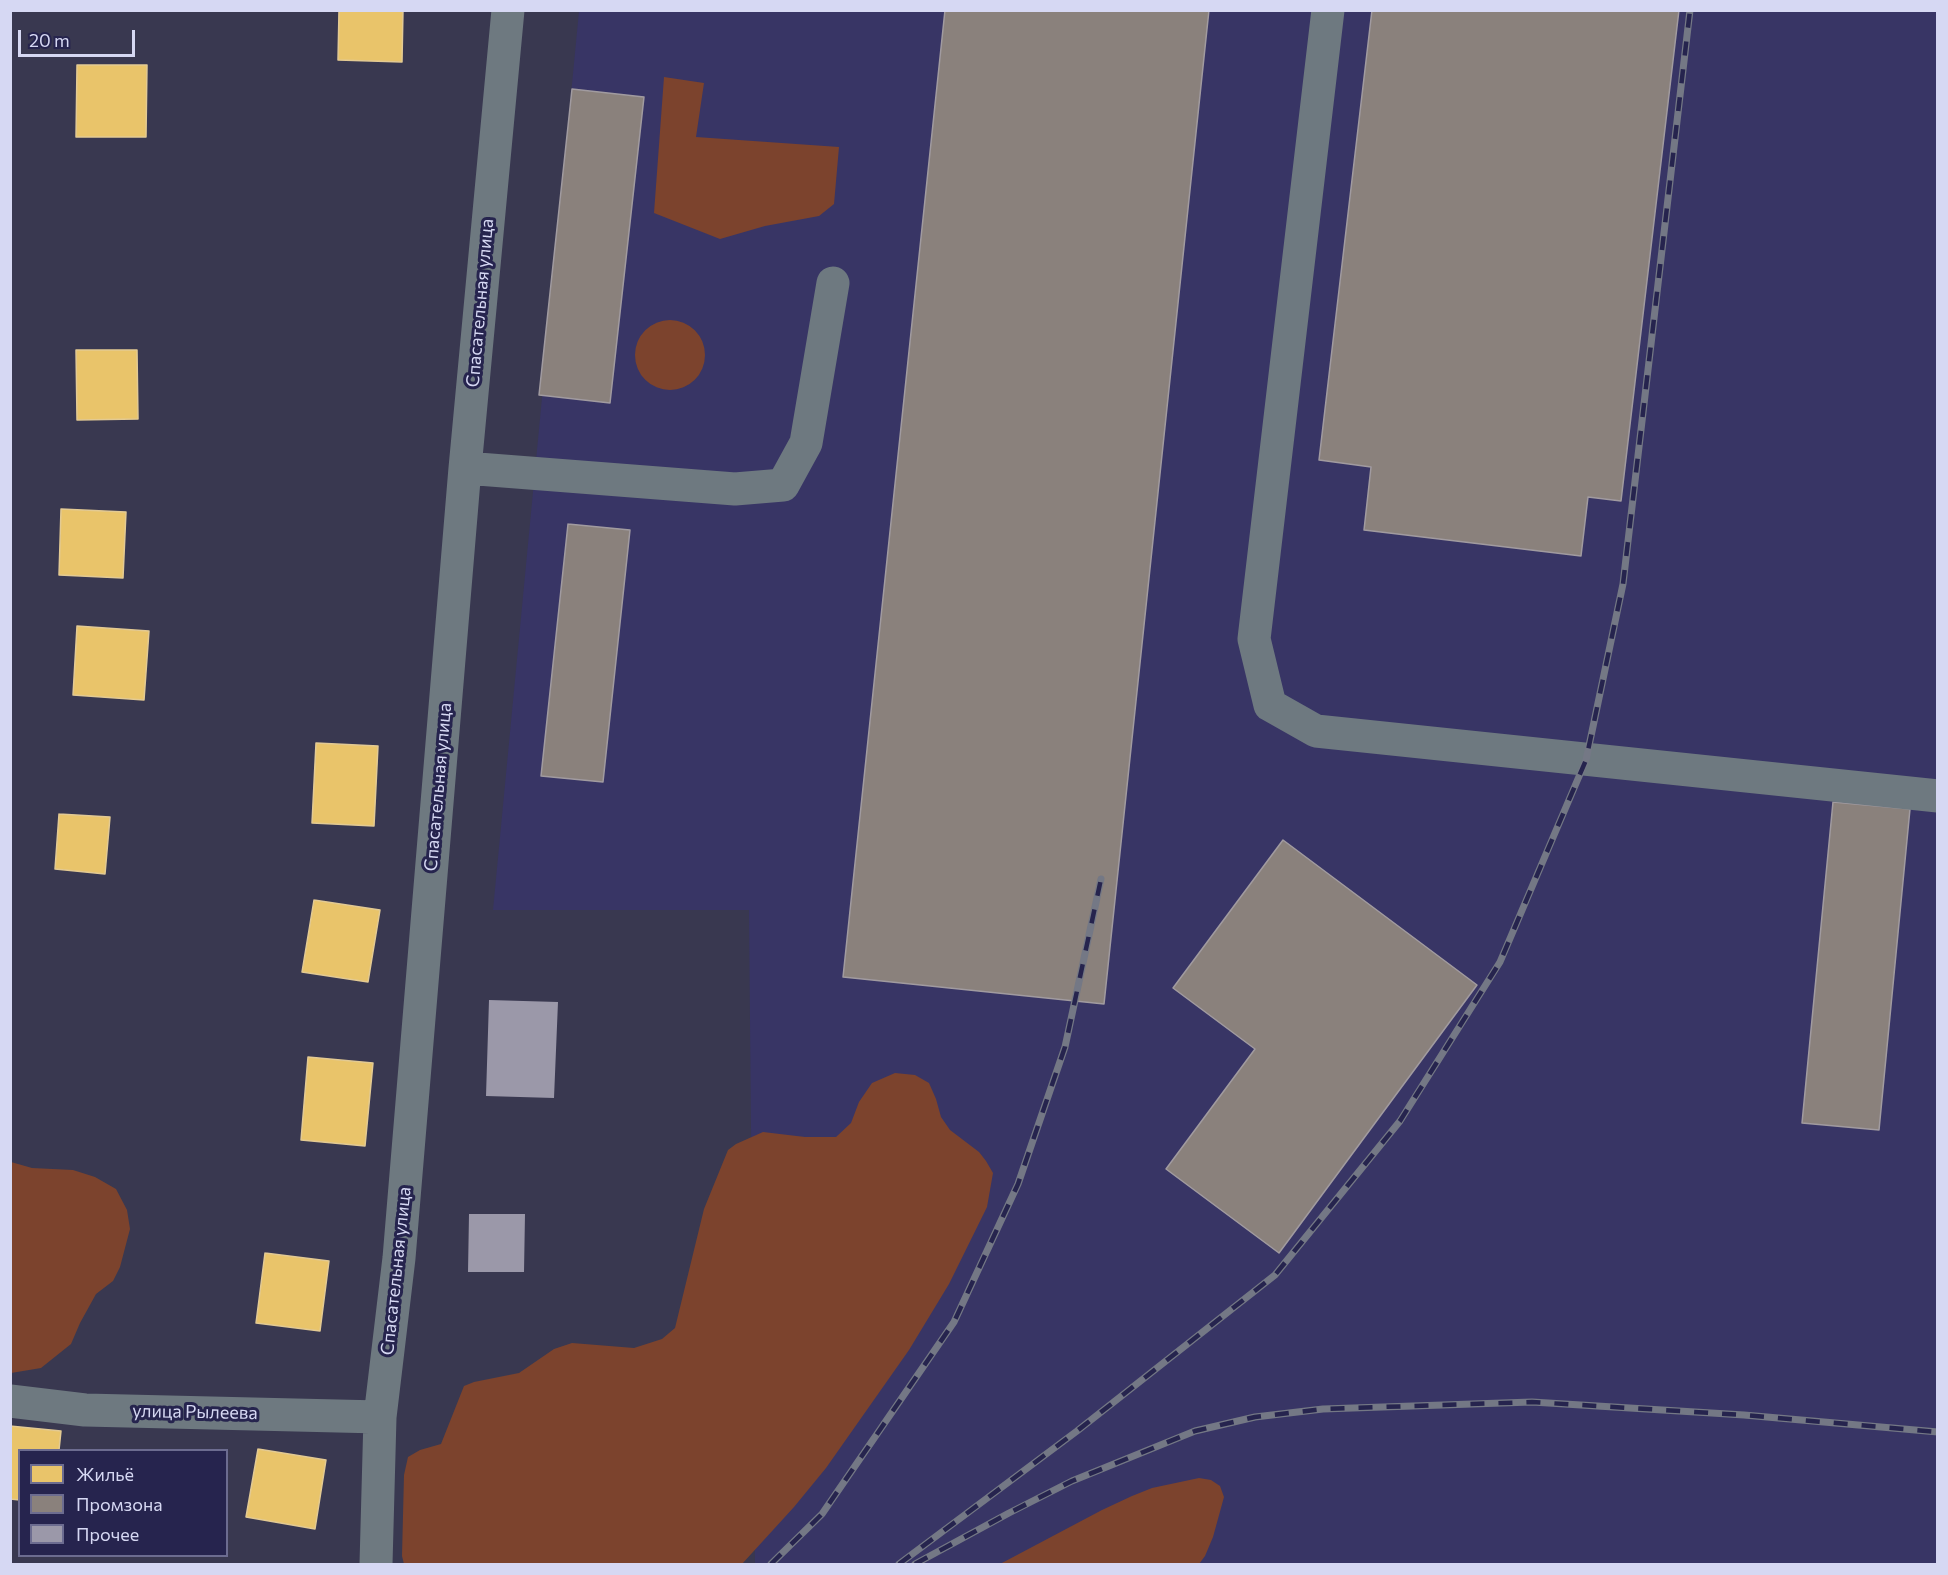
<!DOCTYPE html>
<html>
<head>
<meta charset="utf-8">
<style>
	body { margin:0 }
	#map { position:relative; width:1948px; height:1575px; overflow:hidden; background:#393850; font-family:Commissioner,sans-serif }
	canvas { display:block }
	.frame { position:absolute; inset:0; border:12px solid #d6d8f3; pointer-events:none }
	.legend { position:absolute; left:18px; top:1449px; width:210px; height:108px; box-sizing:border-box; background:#26244e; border:2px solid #6c6c90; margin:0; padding:8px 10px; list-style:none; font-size:18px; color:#d6d8f3 }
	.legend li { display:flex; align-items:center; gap:12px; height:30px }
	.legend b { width:30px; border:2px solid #6c6c90 }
	.scale { position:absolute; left:18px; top:30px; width:117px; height:27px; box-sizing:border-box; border:3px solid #d6d8f3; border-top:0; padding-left:8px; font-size:18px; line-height:21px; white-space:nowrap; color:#d6d8f3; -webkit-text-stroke:4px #26244e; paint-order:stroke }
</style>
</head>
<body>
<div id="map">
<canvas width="1948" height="1575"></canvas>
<div class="frame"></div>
<ul class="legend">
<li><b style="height:16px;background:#e9c46a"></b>Жильё</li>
<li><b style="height:16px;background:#8a817c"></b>Промзона</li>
<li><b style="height:16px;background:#9b98a9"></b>Прочее</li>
</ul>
<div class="scale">20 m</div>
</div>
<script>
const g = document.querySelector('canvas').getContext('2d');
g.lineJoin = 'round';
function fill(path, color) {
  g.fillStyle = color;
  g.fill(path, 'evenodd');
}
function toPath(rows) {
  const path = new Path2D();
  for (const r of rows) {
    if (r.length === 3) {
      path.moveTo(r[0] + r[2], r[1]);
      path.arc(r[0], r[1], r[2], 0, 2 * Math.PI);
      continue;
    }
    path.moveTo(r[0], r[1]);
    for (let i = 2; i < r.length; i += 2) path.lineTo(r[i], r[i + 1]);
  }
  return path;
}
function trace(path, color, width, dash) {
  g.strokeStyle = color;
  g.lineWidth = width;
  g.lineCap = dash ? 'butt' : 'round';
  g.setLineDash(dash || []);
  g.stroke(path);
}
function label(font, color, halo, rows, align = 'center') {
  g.font = font + ' Commissioner,sans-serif';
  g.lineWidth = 6;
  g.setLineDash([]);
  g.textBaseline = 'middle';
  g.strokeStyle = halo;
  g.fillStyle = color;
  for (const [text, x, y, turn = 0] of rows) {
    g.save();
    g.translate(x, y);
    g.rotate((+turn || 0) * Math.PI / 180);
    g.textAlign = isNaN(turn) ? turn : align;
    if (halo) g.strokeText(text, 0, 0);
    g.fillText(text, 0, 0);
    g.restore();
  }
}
fill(toPath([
	[579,11,1937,11,1937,1564,755,1564,749,910,493,910]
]), '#383565');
fill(toPath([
	[664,77,704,83,696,137,839,147,834,204,819,216,765,226,720,239,654,213],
	[670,355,35],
	[895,1073,915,1075,929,1083,936,1099,941,1117,950,1130,979,1152,986,1161,993,1173,987,1207,949,1284,909,1350,826,1468,794,1507,742,1564,404,1564,402,1556,404,1475,408,1457,420,1450,441,1444,464,1386,474,1382,519,1373,554,1349,572,1343,634,1348,662,1339,675,1328,704,1209,728,1150,736,1144,763,1132,805,1137,836,1137,851,1123,859,1102,872,1083],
	[11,1162,32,1168,73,1170,95,1177,116,1189,127,1210,130,1229,120,1267,113,1281,96,1294,80,1323,71,1344,41,1368,11,1373],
	[1199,1478,1211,1480,1220,1486,1224,1497,1213,1537,1205,1556,1199,1564,1000,1564,1102,1510,1132,1496,1152,1488]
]), '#7c432d');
const homes = toPath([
	[339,10,403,10,402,62,338,60,339,10],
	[77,65,147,65,146,137,76,137,77,65],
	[76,350,137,350,138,419,77,420,76,350],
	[61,509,126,512,123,578,59,575,61,509],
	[77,626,149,631,144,700,73,695,77,626],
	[316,743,378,746,374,826,312,823,316,743],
	[59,814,110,817,105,874,55,869,59,814],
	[314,900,380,910,368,982,302,972,314,900],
	[308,1057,373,1063,365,1146,301,1140,308,1057],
	[265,1253,329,1261,320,1331,256,1323,265,1253],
	[10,1426,61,1431,59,1450,20,1450,20,1500,10,1499,10,1426],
	[258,1449,326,1460,315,1529,246,1517,258,1449]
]);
fill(homes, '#e9c46a');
trace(homes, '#e3ca93', 1.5);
const industry = toPath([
	[945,10,1209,10,1104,1004,843,977,945,10],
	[1372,10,1679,10,1621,501,1588,497,1581,556,1364,530,1371,467,1319,460,1372,10],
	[572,89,644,97,610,403,539,395,572,89],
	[568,524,630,530,603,782,541,776,568,524],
	[1833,802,1910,809,1879,1130,1802,1123,1833,802],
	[1283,840,1477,985,1279,1253,1166,1169,1255,1049,1173,988,1283,840]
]);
fill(industry, '#8a817c');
trace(industry, '#a19ba0', 1.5);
fill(toPath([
	[489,1000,558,1002,554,1098,486,1096],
	[469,1214,525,1214,524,1272,468,1272]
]), '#9b98a9');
trace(toPath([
	[1328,10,1254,639,1270,705,1316,731,1938,796],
	[465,468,735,489,783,485,806,443,833,283],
	[10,1401,85,1410,380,1417],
	[376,1564,380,1417,399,1258,465,468,508,10]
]), '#6e7980', 33);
const rail = toPath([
	[771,1564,822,1514,954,1322,1018,1184,1065,1047,1101,879],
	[899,1564,1077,1431,1275,1275,1400,1121,1500,962,1586,760,1623,584,1690,10],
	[915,1564,1009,1513,1072,1481,1195,1431,1255,1417,1323,1409,1532,1402,1744,1415,1938,1432]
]);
trace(rail, '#747885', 7);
trace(rail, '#26244e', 4.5, [14]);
label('18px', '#d6d8f3', '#26244e', [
	["Спасательная улица",480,303,-85],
	["Спасательная улица",438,787,-85],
	["Спасательная улица",396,1271,-84],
	["улица Рылеева",195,1412,1]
]);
</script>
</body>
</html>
